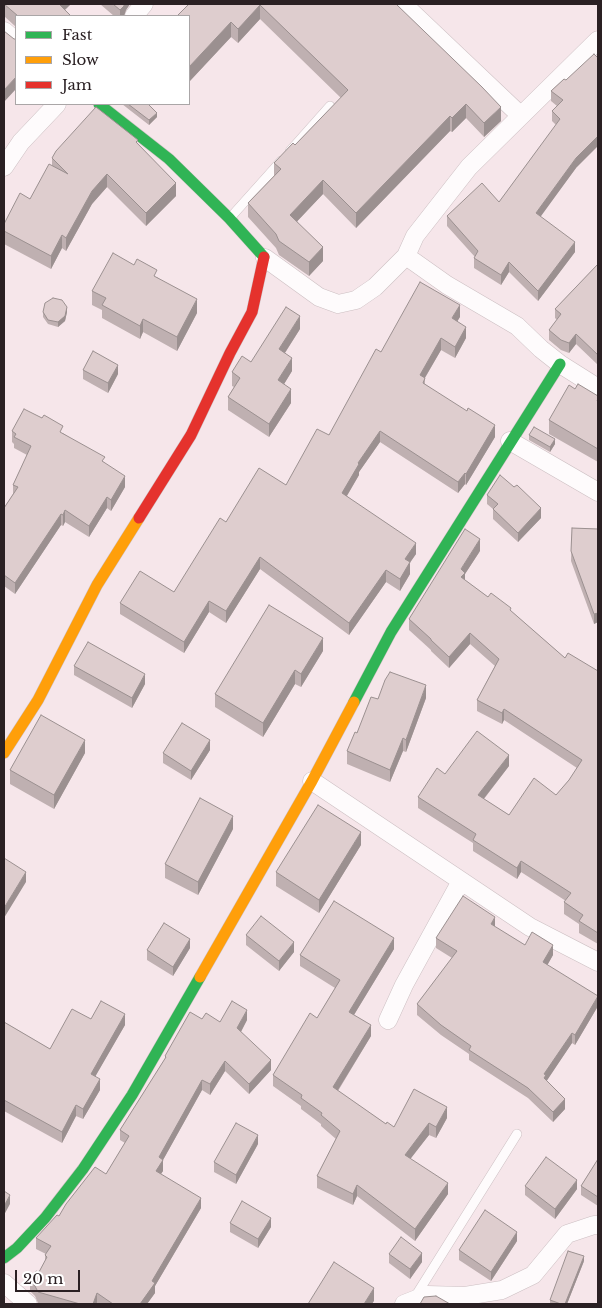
<!DOCTYPE html>
<html>
<head>
<meta charset="utf-8">
<style>
	body { margin:0 }
	#map { position:relative; width:602px; height:1308px; overflow:hidden; background:#f6e6ea; font-family:"Libre Baskerville",serif }
	canvas { display:block }
	.frame { position:absolute; inset:0; border:5px solid #2a2023; pointer-events:none }
	.legend { position:absolute; left:15px; top:15px; width:175px; height:90px; box-sizing:border-box; background:#fff; border:1px solid #aaa6a7; margin:0; padding:6px 9px; list-style:none; font-size:15px; color:#2a2023 }
	.legend li { display:flex; align-items:center; gap:10px; height:25px }
	.legend b { width:25px; border:1px solid #aaa6a7 }
	.scale { position:absolute; left:15px; top:1270px; width:65px; height:22px; box-sizing:border-box; border:2px solid #2a2023; border-top:0; padding-left:6px; font-size:15px; line-height:18px; white-space:nowrap; color:#2a2023; -webkit-text-stroke:4px #fff; paint-order:stroke }
</style>
</head>
<body>
<div id="map">
<canvas width="602" height="1308"></canvas>
<div class="frame"></div>
<ul class="legend">
<li><b style="height:6px;background:#30b455"></b>Fast</li>
<li><b style="height:6px;background:#ff9f0a"></b>Slow</li>
<li><b style="height:6px;background:#e5322d"></b>Jam</li>
</ul>
<div class="scale">20 m</div>
</div>
<script>
const g = document.querySelector('canvas').getContext('2d');
g.lineJoin = 'round';
function toPath(rows) {
  const path = new Path2D();
  for (const r of rows) {
    path.moveTo(r[0], r[1]);
    for (let i = 2; i < r.length; i += 2) path.lineTo(r[i], r[i + 1]);
  }
  return path;
}
function trace(path, color, width, dash) {
  g.strokeStyle = color;
  g.lineWidth = width;
  g.lineCap = dash ? 'butt' : 'round';
  g.setLineDash(dash || []);
  g.stroke(path);
}
function fill(path, color) {
  g.fillStyle = color;
  g.fill(path, 'evenodd');
}
const lane = toPath([
	[290,151,330,106],
	[230,218,281,161],
	[415,1297,517,1134]
]);
const street = toPath([
	[403,4,520,115],
	[134,16,144,4],
	[4,31,16,41],
	[598,40,469,167,415,236,406,256,447,285,517,326,541,349,560,364,598,388],
	[4,167,21,142,57,104],
	[265,258,319,297,338,304,356,300,375,287,406,256],
	[510,441,598,492],
	[312,781,530,927,598,962],
	[388,1020,404,985,461,881],
	[4,1283,28,1304],
	[404,1304,427,1295,465,1296,502,1290,533,1275,567,1234,594,1225,598,1225]
]);
const fast = toPath([
	[99,104,169,159,229,218,264,257],
	[354,702,391,632,560,364],
	[4,1258,17,1248,45,1218,83,1169,132,1095,200,977]
]);
const slow = toPath([
	[4,753,38,700,97,585,139,518],
	[200,977,312,781,354,702]
]);
const jam = toPath([
	[139,518,191,435,230,353,252,312,264,257]
]);
trace(lane, '#ccbfc2', 10);
trace(street, '#ccbfc2', 19);
trace(fast, '#ccbfc2', 12);
trace(slow, '#ccbfc2', 12);
trace(jam, '#ccbfc2', 12);
trace(lane, '#fefbfc', 9);
trace(street, '#fefbfc', 18);
trace(fast, '#30b455', 11);
trace(slow, '#ff9f0a', 11);
trace(jam, '#e5322d', 11);
fill(toPath([
	[4,4,71,4,65,10,71,16,16,16,16,27,4,16],
	[100,4,130,4,126,10,124,16,114,16],
	[189,4,396,4,501,121,484,137,466,118,452,132,450,131,356,228,323,194,297,221,323,261,309,276,279,255,276,248,248,217,248,203,274,176,274,163,295,145,341,98,260,19,238,43,231,37,189,82],
	[564,79,576,168,540,216,575,252,538,301,509,272,501,285,474,268,474,258,475,257,447,226,447,216,499,202,556,125,552,121,552,111,557,106,551,101,551,91],
	[122,104,148,104,157,117,149,125],
	[138,145,176,196,146,226,107,187,92,204,66,251,62,248,51,269,4,244,4,224,30,199,52,166,52,158],
	[598,264,598,365,576,344,569,353,561,350,549,340,549,330,557,320,555,318,555,309],
	[157,277,197,313,177,351,143,332,140,339,102,318,102,310,92,305,92,291],
	[43,312,67,312,65,321,58,327,48,324,43,317],
	[460,317,457,321,466,338,455,358,441,350,425,378,425,384,495,437,466,485,465,484,458,493,380,442,359,472,359,475,347,496,416,554,410,562,410,574,400,591,386,582,349,635,260,569,226,623,209,612,184,653,120,614,120,603,174,592,226,522,286,485,329,435,381,352],
	[300,329,285,353,292,371,284,384,291,403,269,437,228,410,228,397,234,387,232,386,232,372,251,362],
	[83,370,118,374,108,393,83,379],
	[575,389,598,396,598,462,549,434,549,420],
	[12,431,63,433,105,463,125,487,111,511,107,508,89,537,65,522,63,526,61,525,15,594,4,586,4,508,13,494,13,485,27,455,14,448,14,444,12,442],
	[529,435,555,444,550,452,529,440],
	[487,495,541,518,518,542,493,519,493,509,487,504],
	[572,528,598,529,598,622,594,624,571,561],
	[480,551,465,574,465,580,488,597,511,611,565,658,598,671,598,944,579,933,579,924,564,914,564,902,566,901,521,872,517,879,473,851,473,843,418,808,418,797,445,774,509,766,484,799,509,815,556,795,569,780,577,768,504,720,502,724,477,711,477,700,495,666,470,644,449,668,431,651,431,650,409,630,409,619],
	[323,651,301,687,295,684,263,737,215,707,215,694],
	[74,666,145,684,132,708,74,675],
	[426,698,406,752,403,751,390,782,347,764,347,751,357,733,378,699],
	[210,750,191,780,163,763,163,753],
	[85,753,54,809,10,784,10,770],
	[233,829,198,895,165,878,165,864],
	[361,845,319,913,276,886,276,872],
	[495,927,525,945,553,955,547,965,598,1006,575,1045,572,1043,546,1081,565,1109,553,1122,528,1098,469,1060,469,1054,441,1035,417,1015,417,1004,452,958,436,948,436,938],
	[246,935,294,952,279,971,246,945],
	[190,948,173,976,147,960,147,950],
	[394,949,354,1015,371,1036,338,1091,386,1124,394,1127,447,1118,436,1138,429,1135,410,1158,448,1194,415,1241,357,1196,353,1205,317,1188,317,1176,336,1139,321,1126,321,1124,301,1109,301,1106,273,1086,273,1075,317,1018,335,988,300,966,300,955],
	[91,1019,125,1025,95,1076,100,1090,83,1119,76,1116,62,1143,4,1111,4,1022,50,1049],
	[202,1019,220,1022,247,1020,241,1032,271,1070,249,1094,225,1071,210,1095,202,1090,163,1160,163,1171,161,1174,201,1208,155,1286,155,1293,147,1304,98,1304,97,1303,96,1304,44,1304,38,1303,35,1296,30,1291,30,1281,39,1272,45,1261,45,1255,46,1254,36,1249,36,1238,59,1216,106,1174,125,1143,120,1140,120,1130,165,1059,165,1056],
	[258,1144,236,1184,214,1172,214,1162],
	[598,1159,598,1206,581,1195,581,1186],
	[525,1186,577,1189,555,1219,525,1195],
	[230,1223,271,1227,258,1248,230,1232],
	[517,1241,491,1281,459,1260,459,1250],
	[389,1254,422,1262,410,1279,389,1263],
	[584,1261,567,1304,550,1304,550,1300]
]), '#bfb0b1');
fill(toPath([
	[59,4,71,4,58,16],
	[124,4,130,4,126,10,124,16,120,16,120,10],
	[260,5,260,19,238,43,238,29],
	[231,22,231,37,189,82,189,67],
	[16,77,16,89,4,102,4,90],
	[466,104,466,118,452,132,452,118],
	[501,107,501,121,484,137,484,123],
	[157,113,157,117,149,125,149,120],
	[450,116,450,131,356,228,356,213],
	[598,136,598,146,576,168,536,223,536,213,576,158],
	[107,174,107,187,92,204,66,251,66,238,92,191],
	[323,180,323,194,290,229,290,215],
	[176,183,176,196,146,226,146,213],
	[62,235,62,248,51,269,51,256],
	[575,242,575,252,538,301,538,291],
	[323,247,323,261,309,276,309,262],
	[509,262,509,272,501,285,501,275],
	[197,299,197,313,177,351,177,337],
	[460,305,460,317,452,330,452,318],
	[67,307,67,312,65,321,58,327,58,322],
	[300,316,300,329,279,362,279,349],
	[143,319,143,332,140,339,140,326],
	[466,327,466,338,455,358,455,347],
	[576,334,576,344,569,353,569,343],
	[441,338,441,350,420,386,420,375],
	[292,358,292,371,278,394,278,380],
	[118,365,118,374,108,393,108,383],
	[291,389,291,403,269,437,269,424],
	[495,425,495,437,466,485,466,474],
	[380,431,380,442,359,472,359,475,342,504,342,493,358,463],
	[555,439,555,444,550,452,550,447],
	[465,473,465,484,458,493,458,482],
	[125,476,125,487,111,511,111,500],
	[107,497,107,508,89,537,89,526],
	[541,508,541,518,518,542,518,533],
	[65,510,65,522,63,526,63,515],
	[61,514,61,525,15,594,15,583],
	[480,539,480,551,465,574,465,584,461,589,461,569],
	[416,543,416,554,405,570,405,559],
	[260,557,260,569,226,623,226,611],
	[410,562,410,574,400,591,400,579],
	[386,570,386,582,349,635,349,623],
	[209,601,209,612,184,653,184,642],
	[598,613,598,622,594,624,594,614],
	[470,633,470,644,449,668,449,657],
	[323,638,323,651,301,687,301,674],
	[295,670,295,684,263,737,263,723],
	[145,674,145,684,132,708,132,698],
	[426,685,426,698,406,752,406,740],
	[504,709,504,720,502,724,502,713],
	[403,738,403,751,390,782,390,770],
	[85,740,85,753,54,809,54,795],
	[210,740,210,750,191,780,191,771],
	[509,755,509,766,478,806,478,795],
	[233,816,233,829,198,895,198,882],
	[361,832,361,845,319,913,319,900],
	[521,861,521,872,517,879,517,868],
	[26,872,26,882,4,918,4,908],
	[495,917,495,927,491,924],
	[394,938,394,949,349,1023,349,1012],
	[190,939,190,948,173,976,173,967],
	[294,942,294,952,279,971,279,961],
	[553,945,553,955,543,973,543,962],
	[598,996,598,1006,575,1045,575,1035],
	[247,1010,247,1020,237,1039,237,1028],
	[125,1014,125,1025,91,1084,91,1074],
	[371,1025,371,1036,333,1098,333,1087],
	[572,1033,572,1043,546,1082,544,1078,544,1074],
	[271,1060,271,1070,249,1094,249,1084],
	[225,1061,225,1071,210,1095,210,1084],
	[100,1079,100,1090,83,1119,83,1109],
	[202,1080,202,1090,163,1160,163,1171,156,1181,156,1171,159,1157],
	[565,1099,565,1109,553,1122,553,1112],
	[76,1105,76,1116,62,1143,62,1132],
	[447,1107,447,1118,436,1138,436,1127],
	[429,1123,429,1135,405,1166,405,1155],
	[258,1135,258,1144,236,1184,236,1175],
	[577,1180,577,1189,555,1219,555,1209],
	[448,1183,448,1194,415,1241,415,1229],
	[357,1185,357,1196,353,1205,353,1194],
	[10,1195,10,1204,4,1215,4,1206],
	[201,1198,201,1208,155,1286,155,1293,147,1304,140,1304,152,1281],
	[271,1218,271,1227,258,1248,258,1239],
	[517,1232,517,1241,491,1281,491,1272],
	[422,1253,422,1262,410,1279,410,1269],
	[584,1256,584,1261,567,1304,565,1304],
	[374,1288,374,1301,372,1304,364,1304],
	[97,1293,97,1303,96,1304,93,1304]
]), '#9b9090');
const building = toPath([
	[4,4,59,4,71,16,18,16,4,4],
	[113,4,124,4,124,6,120,10,113,4],
	[189,4,396,4,482,87,501,107,484,123,466,104,452,118,450,116,356,213,323,180,290,215,323,247,309,262,279,241,276,234,248,203,281,169,274,163,293,143,295,145,348,90,260,5,238,29,231,22,189,67,189,16,177,16,189,4],
	[4,31,14,39,16,39,16,77,4,90,4,31],
	[594,54,598,58,598,136,576,158,536,213,575,242,538,291,509,262,501,275,474,258,478,251,447,216,482,183,499,202,560,119,552,111,563,100,551,91,564,79,566,80,594,54],
	[128,104,148,104,157,113,149,120,128,104],
	[96,107,138,140,136,142,176,183,146,213,107,174,92,191,66,238,62,235,51,256,4,231,4,224,20,193,30,199,49,164,68,174,52,158,56,151,96,107],
	[113,253,134,265,137,259,157,270,154,276,197,299,177,337,143,319,140,326,102,305,106,298,92,291,113,253],
	[598,264,598,355,576,334,569,343,561,340,549,330,561,314,555,309,598,264],
	[420,282,460,305,452,318,466,327,455,347,441,338,420,375,425,378,423,383,467,411,468,408,495,425,466,474,465,473,458,482,380,431,358,463,359,464,342,493,416,543,405,559,410,562,400,579,386,570,349,623,260,557,226,611,209,601,184,642,120,603,140,571,174,592,220,518,226,522,259,468,286,485,317,429,329,435,376,349,381,352,420,282],
	[53,298,62,300,67,307,65,316,58,322,48,320,43,312,45,303,53,298],
	[286,307,300,316,279,349,292,358,278,380,291,389,269,424,228,397,240,378,232,372,242,356,251,362,286,307],
	[93,351,118,365,108,383,83,370,93,351],
	[578,384,598,396,598,399,597,401,598,402,598,449,549,420,569,385,575,389,578,384],
	[24,409,42,418,44,415,63,426,60,432,105,457,102,461,125,476,111,500,107,497,89,526,65,510,63,515,61,514,15,583,4,575,4,508,18,487,13,485,31,446,14,437,16,434,12,431,24,409],
	[534,427,555,439,550,447,529,435,534,427],
	[500,475,514,487,517,485,541,508,518,533,493,509,498,504,487,495,500,475],
	[572,528,598,529,598,613,594,614,571,551,572,528],
	[465,529,480,539,461,569,465,573,461,577,488,597,491,593,511,608,510,610,565,658,568,653,598,671,598,933,579,921,583,915,564,902,571,893,521,861,517,868,473,840,476,834,418,797,437,768,445,774,477,731,509,755,478,795,509,815,534,778,556,795,569,780,582,760,504,709,502,713,477,700,499,659,470,633,449,657,431,640,431,639,409,619,465,529],
	[269,605,323,638,301,674,295,670,263,723,215,694,269,605],
	[88,642,145,674,132,698,74,666,88,642],
	[390,672,426,685,406,740,403,738,390,770,347,751,355,732,357,733,371,697,378,699,385,680,390,672],
	[41,715,85,740,54,795,10,770,41,715],
	[182,723,210,740,191,771,163,753,182,723],
	[200,798,233,816,198,882,165,864,200,798],
	[318,805,361,832,319,900,276,872,318,805],
	[4,858,26,872,4,908,4,858],
	[463,896,495,917,491,924,525,945,532,932,553,945,543,962,598,996,575,1035,572,1033,544,1074,546,1075,544,1078,565,1099,553,1112,528,1088,469,1050,471,1046,441,1025,417,1004,457,951,436,938,463,896],
	[334,901,394,938,349,1012,371,1025,333,1087,386,1124,387,1122,394,1127,414,1089,447,1107,436,1127,429,1123,405,1155,448,1183,415,1229,357,1185,353,1194,317,1176,340,1131,321,1115,322,1113,301,1098,302,1095,273,1075,310,1013,317,1018,340,980,300,955,334,901],
	[261,916,294,942,279,961,246,935,261,916],
	[164,923,190,939,173,967,147,950,164,923],
	[101,1001,125,1014,91,1074,100,1079,83,1109,76,1105,62,1132,4,1100,4,1022,50,1049,72,1009,91,1019,101,1001],
	[232,1001,247,1010,237,1028,271,1060,249,1084,225,1061,210,1084,202,1080,159,1157,163,1160,156,1171,201,1198,152,1281,155,1283,140,1304,113,1304,97,1293,93,1304,80,1304,38,1292,35,1286,30,1281,36,1271,39,1272,47,1257,45,1255,51,1246,36,1238,57,1215,59,1216,66,1204,95,1167,106,1174,129,1136,120,1130,166,1057,165,1056,190,1012,202,1019,206,1013,220,1022,232,1001],
	[236,1123,258,1135,236,1175,214,1162,236,1123],
	[546,1157,577,1180,555,1209,525,1186,546,1157],
	[598,1159,598,1197,581,1186,598,1159],
	[4,1191,10,1195,4,1206,4,1191],
	[242,1201,271,1218,258,1239,230,1223,242,1201],
	[485,1210,517,1232,491,1272,459,1250,485,1210],
	[401,1237,422,1253,410,1269,389,1254,401,1237],
	[568,1251,584,1256,565,1304,561,1304,550,1300,568,1251],
	[334,1262,374,1288,364,1304,308,1304,334,1262],
	[436,1296,450,1304,420,1304,424,1297,436,1296]
]);
fill(building, '#decdce');
trace(building, '#9b9090', 1);
</script>
</body>
</html>
